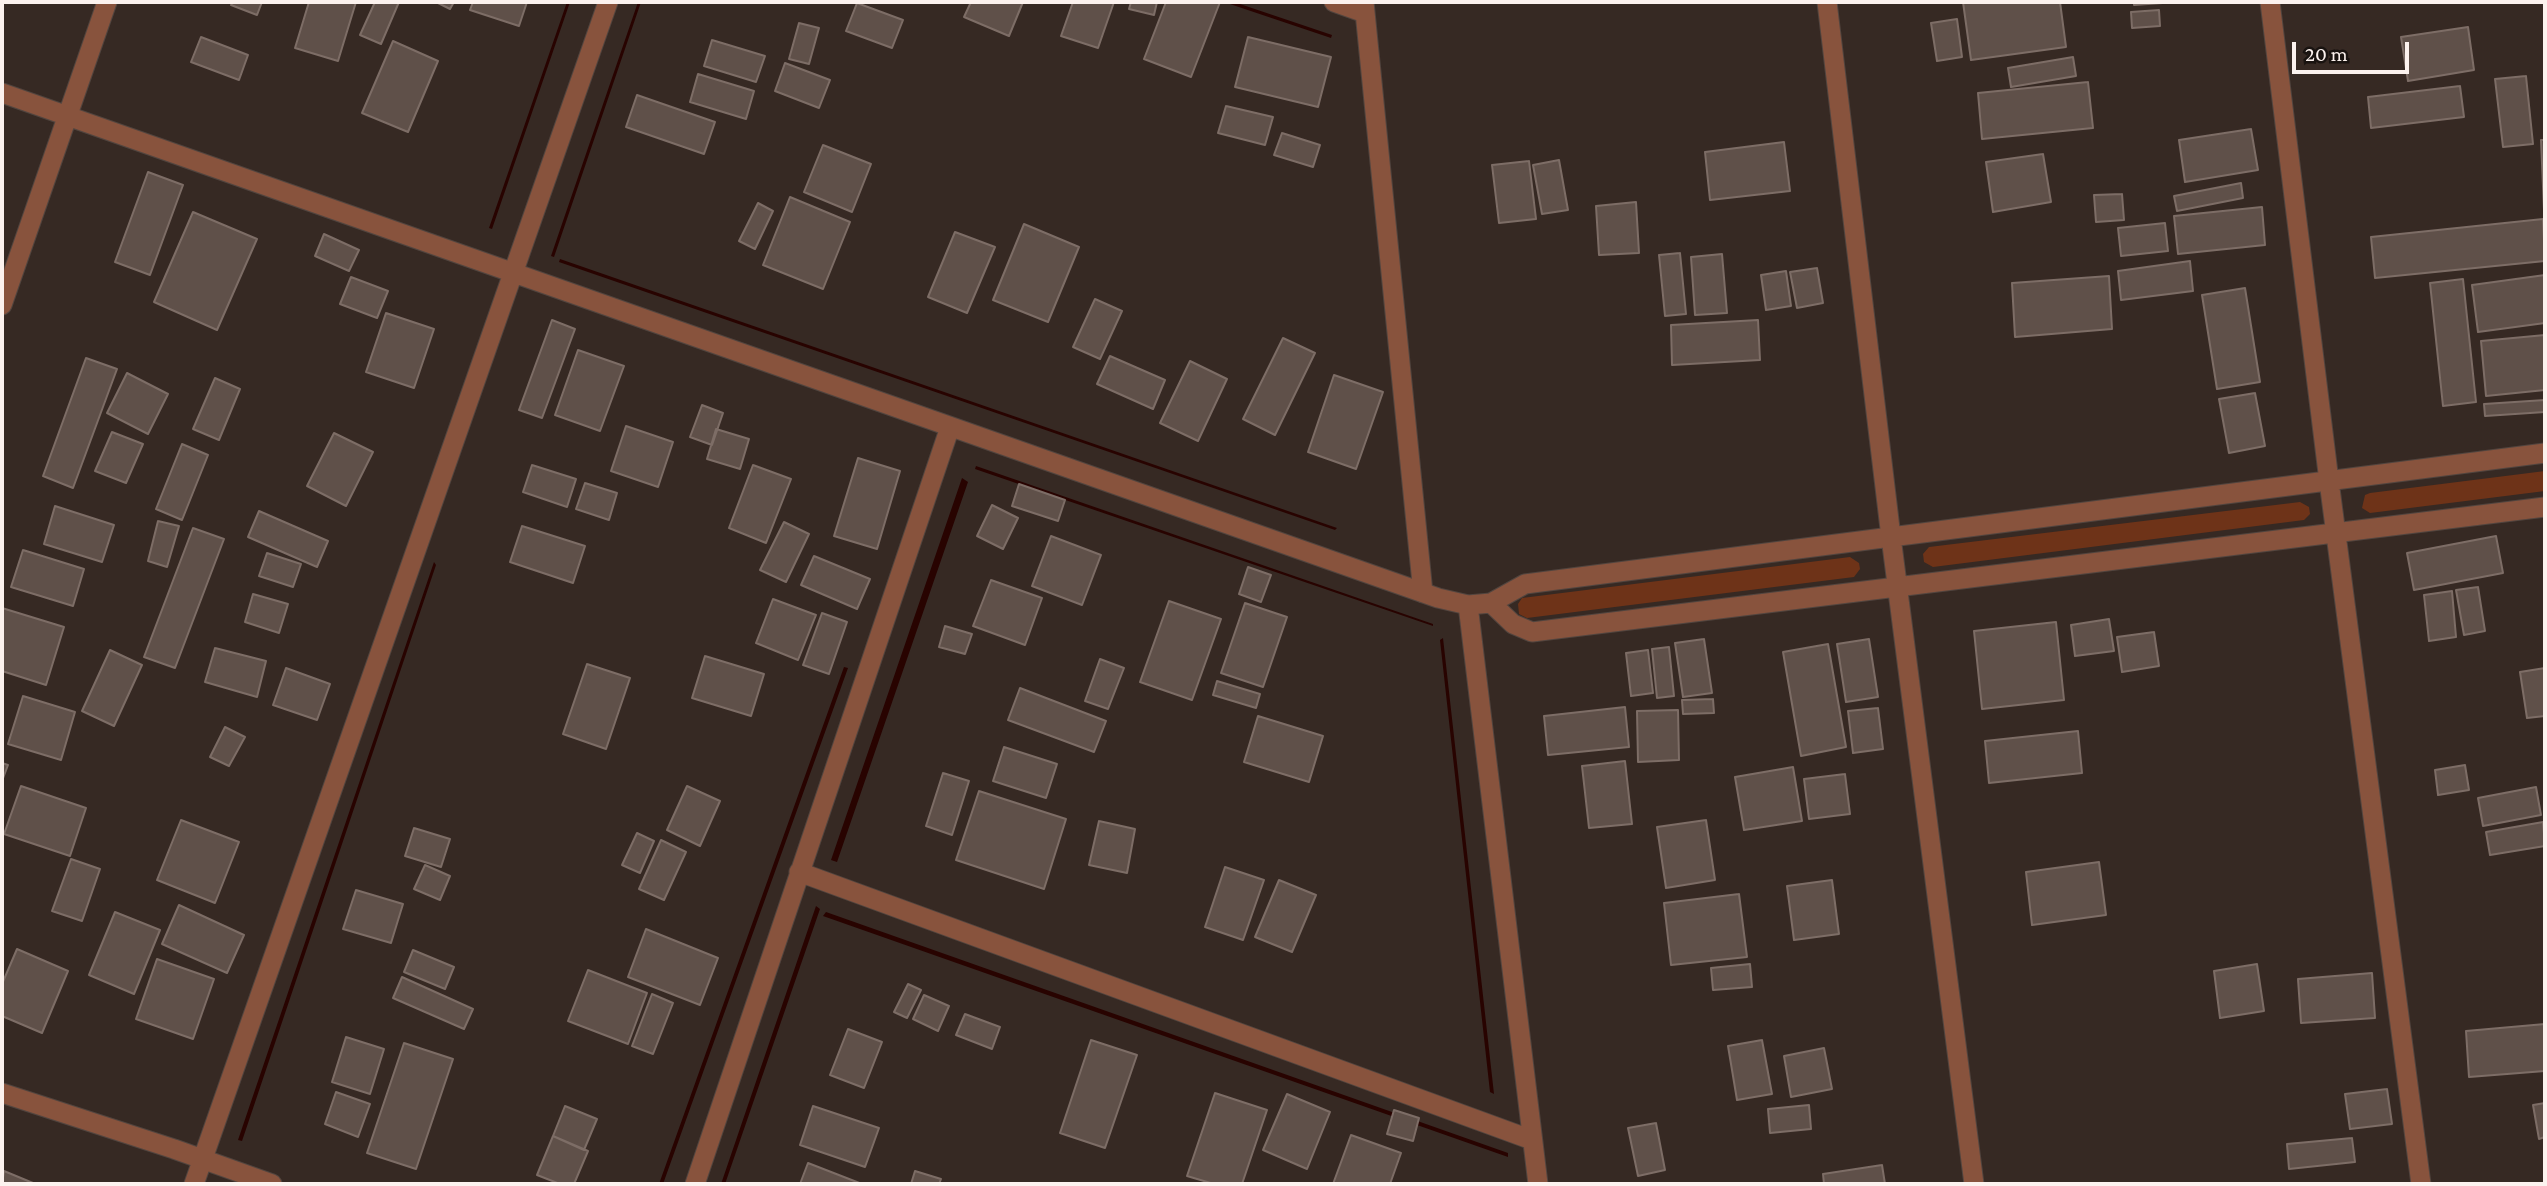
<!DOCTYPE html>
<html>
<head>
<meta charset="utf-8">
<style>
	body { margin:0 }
	#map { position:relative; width:2547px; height:1186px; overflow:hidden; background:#362923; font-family:"Crimson Pro",serif }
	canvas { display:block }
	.frame { position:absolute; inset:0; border:4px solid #fcf2ee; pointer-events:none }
	.scale { position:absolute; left:2292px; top:42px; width:117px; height:32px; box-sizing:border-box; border:4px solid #fcf2ee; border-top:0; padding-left:9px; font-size:21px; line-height:24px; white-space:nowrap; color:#fcf2ee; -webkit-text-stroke:5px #191310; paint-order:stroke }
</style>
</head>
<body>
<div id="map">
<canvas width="2547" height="1186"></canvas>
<div class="frame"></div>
<div class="scale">20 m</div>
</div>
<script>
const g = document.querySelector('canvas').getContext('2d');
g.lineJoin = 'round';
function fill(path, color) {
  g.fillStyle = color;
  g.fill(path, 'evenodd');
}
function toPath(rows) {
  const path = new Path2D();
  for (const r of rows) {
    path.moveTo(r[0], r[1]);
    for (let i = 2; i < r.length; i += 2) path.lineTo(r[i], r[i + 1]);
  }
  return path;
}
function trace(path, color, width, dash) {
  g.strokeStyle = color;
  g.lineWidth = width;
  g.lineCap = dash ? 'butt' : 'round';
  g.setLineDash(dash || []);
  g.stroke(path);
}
fill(toPath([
	[2545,471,2545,491,2370,513,2362,508,2365,495,2370,493],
	[2300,502,2309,507,2310,514,2304,520,1933,567,1924,562,1923,554,1929,547],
	[1850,557,1859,563,1860,569,1854,577,1527,618,1519,614,1518,604,1522,598]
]), '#6e3318');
fill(toPath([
	[567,2,570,2,492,229,489,228],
	[638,2,641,2,554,257,551,256],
	[1224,2,1234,2,1332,35,1331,38],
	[560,259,1337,528,1335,530,559,262],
	[976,466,1433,624,1433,626,975,469],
	[962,478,968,482,837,862,831,860],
	[434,562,436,565,242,1141,238,1140],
	[1443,638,1494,1094,1490,1092,1440,640],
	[844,667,848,668,663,1184,659,1184],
	[816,906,820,909,725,1184,721,1184],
	[826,912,1508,1153,1508,1157,823,916]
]), '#280300');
const building = toPath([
	[233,2,262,2,257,15,231,5,233,2],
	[309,2,356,2,338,61,295,48,309,2],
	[375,2,399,2,381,44,360,35,375,2],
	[436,2,454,2,450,9,436,2],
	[473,2,527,2,519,26,470,10,473,2],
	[971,2,1023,2,1009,36,964,17,971,2],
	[1073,2,1114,2,1098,48,1061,36,1073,2],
	[1131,2,1157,2,1154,15,1129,9,1131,2],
	[1166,2,1220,2,1191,77,1144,59,1166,2],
	[1963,2,2060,2,2066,47,1971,60,1963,2],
	[2134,2,2177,2,2134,5,2134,2],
	[857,3,903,20,892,48,846,31,857,3],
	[2159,10,2160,26,2132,28,2131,12,2159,10],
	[1957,19,1962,57,1937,61,1931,23,1957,19],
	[799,23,819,28,809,64,789,59,799,23],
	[2468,27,2474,70,2408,81,2401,37,2468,27],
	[201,37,248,55,239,80,191,62,201,37],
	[1248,37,1331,57,1318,107,1235,87,1248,37],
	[712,40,765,56,756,82,704,66,712,40],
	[393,41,438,61,408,132,362,113,393,41],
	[2073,57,2076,76,2011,87,2008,68,2073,57],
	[785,63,830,80,819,108,775,91,785,63],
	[698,74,754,91,746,119,690,102,698,74],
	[2526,76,2533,144,2503,147,2495,79,2526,76],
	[2088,82,2093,128,1982,139,1978,93,2088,82],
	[2460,86,2464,117,2371,128,2368,97,2460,86],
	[637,95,715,122,704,154,626,127,637,95],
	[1226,106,1273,117,1265,145,1218,133,1226,106],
	[2251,129,2258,170,2185,182,2179,140,2251,129],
	[1282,133,1320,145,1313,167,1274,155,1282,133],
	[2541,140,2545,140,2544,210,2541,140],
	[1784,142,1790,191,1710,200,1705,152,1784,142],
	[823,145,871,164,852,212,804,192,823,145],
	[2043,154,2051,202,1993,212,1986,162,2043,154],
	[1559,160,1568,210,1542,214,1533,165,1559,160],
	[1529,161,1536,219,1499,223,1492,165,1529,161],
	[148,172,183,185,150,275,115,262,148,172],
	[2241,183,2243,198,2177,211,2174,196,2241,183],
	[2122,194,2124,220,2096,222,2094,195,2122,194],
	[790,197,850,222,823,289,763,265,790,197],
	[1636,202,1639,253,1599,255,1596,206,1636,202],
	[758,203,773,211,755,249,739,241,758,203],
	[2262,207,2265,245,2178,254,2174,216,2262,207],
	[193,212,257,239,217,330,154,302,193,212],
	[2543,219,2545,261,2375,278,2371,237,2543,219],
	[2165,223,2168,251,2121,256,2118,228,2165,223],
	[1024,224,1079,247,1048,322,993,300,1024,224],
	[955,232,995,247,967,313,928,297,955,232],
	[324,234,359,250,349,271,315,256,324,234],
	[1680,253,1686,314,1665,316,1659,255,1680,253],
	[1722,254,1727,313,1695,315,1691,257,1722,254],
	[2190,261,2193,291,2121,300,2118,271,2190,261],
	[1817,268,1823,303,1797,308,1790,272,1817,268],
	[1786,271,1791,306,1766,310,1761,275,1786,271],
	[2545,275,2545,323,2478,332,2472,285,2545,275],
	[2109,276,2112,329,2015,337,2012,283,2109,276],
	[351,277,388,291,377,318,340,304,351,277],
	[2463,279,2476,402,2443,406,2430,283,2463,279],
	[2245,288,2260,382,2217,389,2202,295,2245,288],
	[1095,299,1122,311,1100,359,1073,347,1095,299],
	[386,313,434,329,414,388,366,372,386,313],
	[552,320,575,329,542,418,519,410,552,320],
	[1758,320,1760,360,1672,365,1671,325,1758,320],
	[2545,335,2545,390,2486,396,2481,341,2545,335],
	[1283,338,1315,353,1275,435,1243,419,1283,338],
	[578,350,624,366,600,431,555,415,578,350],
	[1110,356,1165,380,1153,409,1097,384,1110,356],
	[86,358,117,369,73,488,43,476,86,358],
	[1190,361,1227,379,1198,441,1160,423,1190,361],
	[127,373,168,394,148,434,107,413,127,373],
	[1334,375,1383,392,1356,469,1308,452,1334,375],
	[215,378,240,389,219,440,193,429,215,378],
	[2255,393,2265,446,2229,453,2219,399,2255,393],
	[2545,400,2545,412,2485,416,2484,404,2545,400],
	[702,405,723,413,712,445,690,437,702,405],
	[626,426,673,442,658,487,611,471,626,426],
	[716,429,749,439,740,469,707,459,716,429],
	[112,432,143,444,126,483,95,471,112,432],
	[334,433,373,452,346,506,307,486,334,433],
	[182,444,208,455,182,520,156,509,182,444],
	[858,458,900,471,877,549,834,536,858,458],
	[532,465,576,479,567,507,523,492,532,465],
	[753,465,791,479,766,543,729,528,753,465],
	[585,483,617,493,609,520,576,509,585,483],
	[1019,484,1065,500,1058,521,1012,506,1019,484],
	[992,505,1018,518,1003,549,977,536,992,505],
	[55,506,114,525,102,562,44,544,55,506],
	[259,511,328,541,317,567,248,537,259,511],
	[158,521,179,526,167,567,148,561,158,521],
	[784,522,809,534,786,582,760,570,784,522],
	[522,526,585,546,573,583,510,562,522,526],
	[193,528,224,539,175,668,144,657,193,528],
	[1051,536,1101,555,1082,605,1032,586,1051,536],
	[2496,536,2503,573,2414,590,2407,553,2496,536],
	[23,550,84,569,73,606,11,587,23,550],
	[267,553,301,564,293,587,259,576,267,553],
	[814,556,870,579,857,609,801,585,814,556],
	[1248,567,1271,575,1261,602,1239,594,1248,567],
	[991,580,1042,598,1025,645,973,626,991,580],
	[2478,587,2485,631,2464,635,2456,590,2478,587],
	[2452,591,2456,637,2429,641,2424,595,2452,591],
	[253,594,288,604,279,633,245,622,253,594],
	[773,599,816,615,798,660,756,643,773,599],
	[1169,601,1221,619,1192,700,1140,682,1169,601],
	[1245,603,1287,617,1263,687,1221,673,1245,603],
	[2,608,64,627,46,685,2,671,2,608],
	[822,613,847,622,829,674,803,665,822,613],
	[2109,619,2114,651,2075,656,2071,625,2109,619],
	[2056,622,2064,700,1982,709,1974,631,2056,622],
	[945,626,972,634,965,654,939,647,945,626],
	[2154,632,2159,666,2122,672,2117,637,2154,632],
	[1704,639,1712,693,1683,697,1675,643,1704,639],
	[1869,639,1878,697,1846,702,1837,644,1869,639],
	[1828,644,1846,747,1801,756,1783,652,1828,644],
	[1669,647,1674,696,1657,698,1652,649,1669,647],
	[215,648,266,661,257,697,205,682,215,648],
	[110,650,142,665,114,726,82,711,110,650],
	[1648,650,1653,693,1631,696,1626,653,1648,650],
	[705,656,764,674,751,716,692,698,705,656],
	[1100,659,1124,668,1108,709,1085,701,1100,659],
	[587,664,630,678,606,749,563,734,587,664],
	[286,668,330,684,317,720,273,705,286,668],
	[2545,668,2545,716,2527,718,2520,672,2545,668],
	[1217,681,1260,694,1256,708,1213,695,1217,681],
	[1020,688,1106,721,1094,752,1008,720,1020,688],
	[23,696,75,712,61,760,8,744,23,696],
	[1713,699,1714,713,1683,714,1682,700,1713,699],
	[1625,707,1629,747,1548,755,1544,716,1625,707],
	[1878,708,1883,749,1853,753,1848,711,1878,708],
	[1678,710,1679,760,1638,762,1637,711,1678,710],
	[1258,716,1323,736,1309,782,1244,762,1258,716],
	[225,727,245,737,229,766,210,757,225,727],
	[2078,731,2082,773,1989,783,1985,741,2078,731],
	[1004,747,1057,764,1046,798,993,781,1004,747],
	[1625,761,1632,824,1589,828,1582,766,1625,761],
	[2,763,8,765,2,781,2,763],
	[2465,765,2469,790,2438,795,2435,770,2465,765],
	[1793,767,1802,821,1744,830,1735,777,1793,767],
	[943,773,969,781,952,835,926,826,943,773],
	[1845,774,1850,814,1809,819,1804,779,1845,774],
	[21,786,86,808,70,856,4,834,21,786],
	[687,786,720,801,700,846,667,830,687,786],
	[2536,787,2541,815,2483,826,2478,798,2536,787],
	[979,791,1066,819,1044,889,956,860,979,791],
	[181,820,239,842,215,903,157,880,181,820],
	[1706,820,1715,880,1666,888,1657,827,1706,820],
	[1099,821,1135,829,1127,873,1089,865,1099,821],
	[2543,822,2545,846,2490,855,2486,832,2543,822],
	[414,828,450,839,441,867,405,856,414,828],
	[637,833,654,841,640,873,622,865,637,833],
	[661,840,686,852,664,900,639,889,661,840],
	[71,859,100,869,82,921,52,911,71,859],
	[2099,862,2106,915,2032,925,2026,872,2099,862],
	[425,865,450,876,440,900,414,889,425,865],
	[1225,867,1264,880,1243,940,1205,927,1225,867],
	[1279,880,1316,895,1292,952,1255,937,1279,880],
	[1832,880,1839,934,1794,940,1787,886,1832,880],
	[356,890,403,904,391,943,343,929,356,890],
	[1739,894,1747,957,1671,965,1664,903,1739,894],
	[179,905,244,935,227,973,162,944,179,905],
	[115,912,160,930,134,994,89,975,115,912],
	[646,929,718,958,700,1005,628,977,646,929],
	[17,949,68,971,42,1033,2,1016,2,984,17,949],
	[413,950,454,967,445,989,404,972,413,950],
	[157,959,214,979,193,1039,136,1019,157,959],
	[1750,964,1752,987,1713,990,1711,968,1750,964],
	[2257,964,2264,1011,2220,1018,2214,971,2257,964],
	[588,970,647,993,628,1044,568,1021,588,970],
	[2372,973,2375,1018,2301,1023,2298,979,2372,973],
	[402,977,473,1009,464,1029,393,998,402,977],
	[908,984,921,990,907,1018,894,1012,908,984],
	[652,994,673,1003,653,1054,632,1046,652,994],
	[924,995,949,1006,938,1031,913,1019,924,995],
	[965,1014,1000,1027,992,1049,956,1035,965,1014],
	[2545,1024,2545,1071,2469,1077,2466,1031,2545,1024],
	[848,1029,882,1042,864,1088,830,1075,848,1029],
	[346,1037,384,1049,370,1094,332,1082,346,1037],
	[1091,1040,1137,1055,1105,1148,1060,1133,1091,1040],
	[1762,1040,1772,1094,1737,1100,1728,1046,1762,1040],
	[404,1043,453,1059,416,1169,367,1153,404,1043],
	[1824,1048,1832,1089,1791,1097,1784,1056,1824,1048],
	[2387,1089,2392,1124,2350,1129,2345,1094,2387,1089],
	[336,1092,370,1104,358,1137,325,1124,336,1092],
	[1215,1093,1267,1110,1242,1184,1214,1184,1187,1176,1215,1093],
	[1287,1094,1330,1112,1307,1169,1263,1150,1287,1094],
	[2545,1103,2545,1137,2539,1139,2533,1105,2545,1103],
	[1809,1105,1811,1129,1770,1133,1768,1109,1809,1105],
	[565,1106,597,1119,584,1150,553,1136,565,1106],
	[813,1106,879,1128,865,1167,800,1145,813,1106],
	[1394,1110,1419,1118,1413,1141,1387,1134,1394,1110],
	[1656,1123,1665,1170,1638,1176,1628,1128,1656,1123],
	[1351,1135,1401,1153,1390,1184,1333,1184,1351,1135],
	[553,1136,588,1151,574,1184,560,1184,537,1175,553,1136],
	[2352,1138,2355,1162,2289,1169,2287,1144,2352,1138],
	[808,1163,862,1184,800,1184,808,1163],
	[1882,1165,1885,1184,1824,1184,1823,1174,1882,1165],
	[4,1171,33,1183,33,1184,2,1184,4,1171],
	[915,1171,941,1179,939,1184,911,1184,915,1171]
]);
fill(building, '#5f5049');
trace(building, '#7d6d66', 2);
const minor = toPath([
	[1334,2,1365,13],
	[1364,2,1423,593],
	[1827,2,1891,537,1974,1184],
	[2270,2,2329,481,2421,1184],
	[2,93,1438,598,1468,605,1491,603,1525,584,2545,453],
	[2,305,107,2],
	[1491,603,1513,624,1532,632,2545,507],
	[1468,605,1538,1184],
	[799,872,1532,1140],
	[2,1093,174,1149,272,1184],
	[194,1184,608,2],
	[695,1184,950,427]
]);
trace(minor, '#52453f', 21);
trace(minor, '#88533d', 19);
</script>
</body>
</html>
